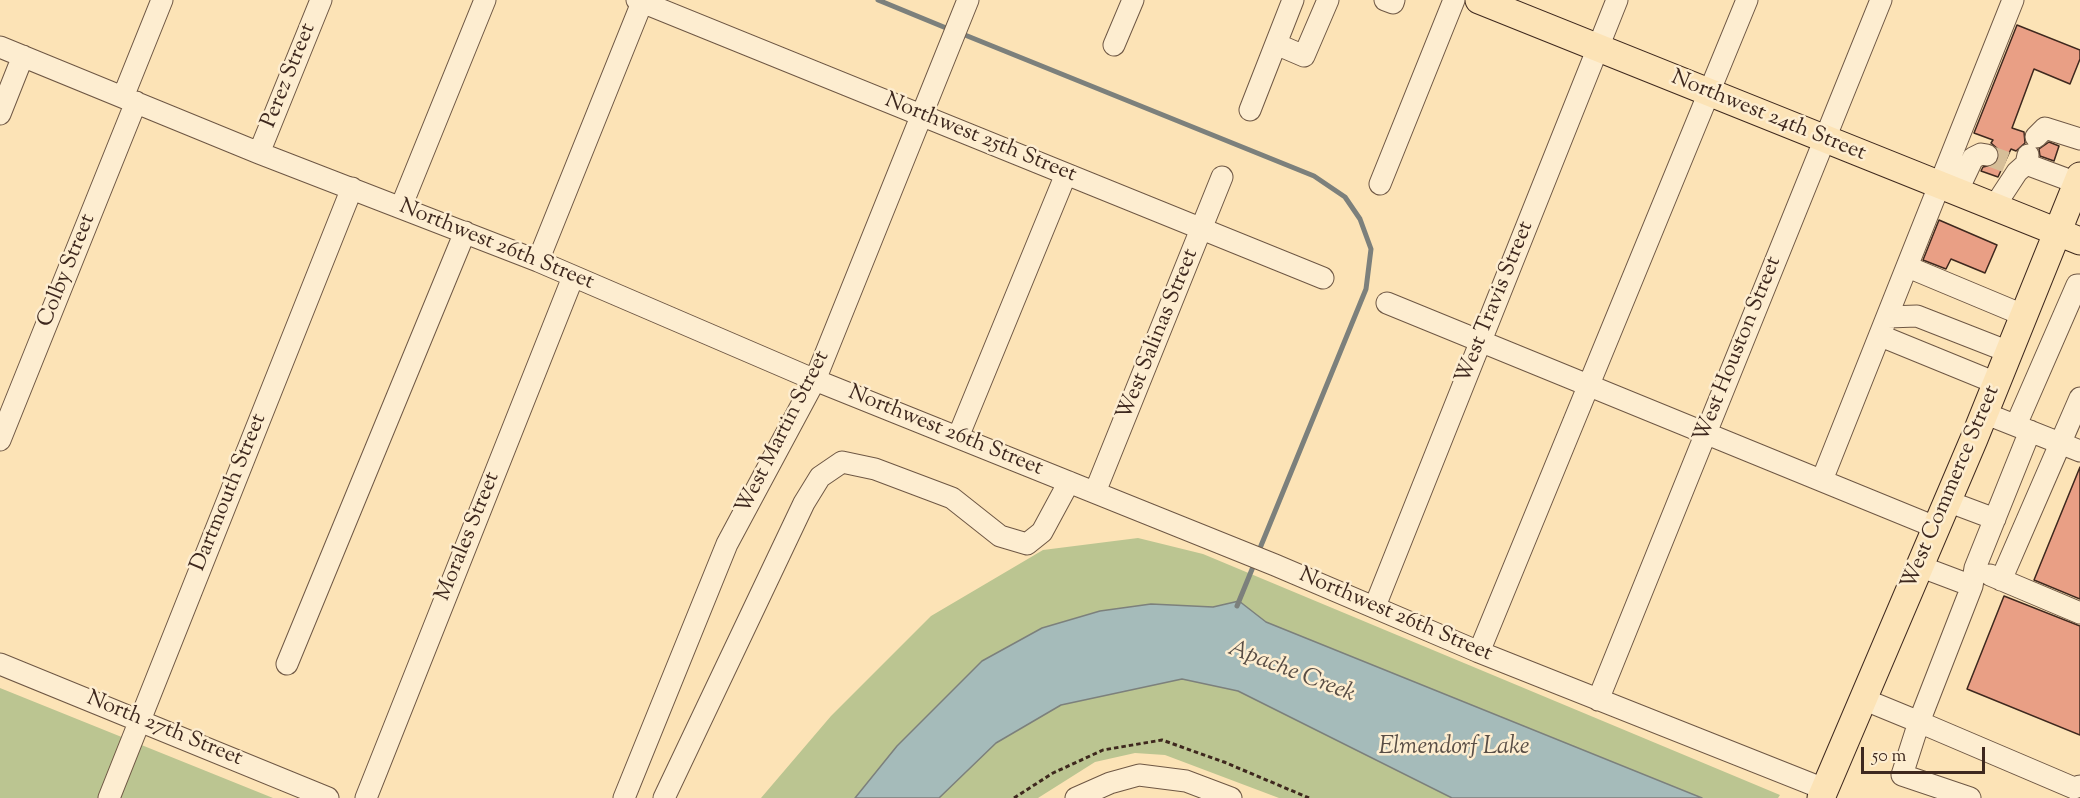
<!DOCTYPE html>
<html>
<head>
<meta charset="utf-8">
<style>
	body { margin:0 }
	#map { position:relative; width:2080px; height:798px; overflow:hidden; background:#fce3b6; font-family:"Sorts Mill Goudy",serif }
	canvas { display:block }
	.scale { position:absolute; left:1861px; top:747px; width:124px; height:27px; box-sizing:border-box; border:3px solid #3e281e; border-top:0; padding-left:8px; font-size:18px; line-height:21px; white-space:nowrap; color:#3e281e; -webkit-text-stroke:4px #fdedd0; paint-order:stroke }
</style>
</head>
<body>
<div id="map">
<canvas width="2080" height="798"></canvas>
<div class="scale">50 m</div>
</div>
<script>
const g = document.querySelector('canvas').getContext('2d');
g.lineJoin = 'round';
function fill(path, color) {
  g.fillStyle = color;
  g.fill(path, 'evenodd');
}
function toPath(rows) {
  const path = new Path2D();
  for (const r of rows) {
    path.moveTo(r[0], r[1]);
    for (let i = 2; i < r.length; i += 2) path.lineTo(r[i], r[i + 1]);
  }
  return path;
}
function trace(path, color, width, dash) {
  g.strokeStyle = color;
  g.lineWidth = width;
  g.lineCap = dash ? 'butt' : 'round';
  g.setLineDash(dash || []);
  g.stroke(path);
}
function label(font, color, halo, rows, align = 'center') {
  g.font = font + ' "Sorts Mill Goudy",serif';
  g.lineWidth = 5;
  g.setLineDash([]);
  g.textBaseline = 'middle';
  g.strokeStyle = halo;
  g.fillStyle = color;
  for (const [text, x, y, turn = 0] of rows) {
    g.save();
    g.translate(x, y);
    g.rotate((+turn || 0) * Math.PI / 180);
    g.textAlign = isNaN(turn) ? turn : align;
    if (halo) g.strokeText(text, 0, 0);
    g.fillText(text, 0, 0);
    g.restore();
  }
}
fill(toPath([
	[1138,538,1203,554,1780,795,1778,798,1279,798,1165,755,1135,753,1095,762,1038,798,761,798,831,716,931,616,1043,550],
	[0,688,273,798,0,798]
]), '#bbc591');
const water = toPath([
	[1239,601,1266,622,1702,798,1452,798,1238,691,1182,679,1061,705,996,743,939,798,855,798,897,746,982,661,1042,628,1100,611,1151,604,1213,607,1239,601]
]);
fill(water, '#a5bbba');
trace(water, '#7c807c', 1.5);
trace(toPath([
	[878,0,951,30],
	[960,33,1314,176,1345,197,1360,219,1371,249,1366,289,1258,553],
	[1237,606,1255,562]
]), '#7c807c', 5);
const building = toPath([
	[2017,25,2080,50,2080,59,2070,84,2034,69,2012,128,2024,132,2025,143,2016,151,2011,149,1998,177,1981,171,1983,167,1996,164,1999,150,1991,143,1993,140,1974,133,2017,25],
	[2049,142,2059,146,2054,161,2040,156,2039,149,2049,142],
	[1939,220,1997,245,1985,273,1951,259,1946,269,1923,260,1939,220],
	[2080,467,2080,599,2034,580,2080,467],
	[2004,596,2080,626,2080,735,1967,689,2004,596]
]);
fill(building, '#e99f85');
trace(building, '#3e281e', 1.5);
trace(toPath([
	[1987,155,2006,162]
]), '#d6be98', 21, [21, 10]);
const minor = toPath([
	[637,0,1323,278],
	[1385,0,1393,3,1394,0],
	[1276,44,1304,56,1328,0],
	[1114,45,1133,0],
	[0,47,259,153,538,261,815,380,1275,565,1479,652,1824,789],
	[123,97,162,0],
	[1250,110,1293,0],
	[0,114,23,56],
	[2036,137,2045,128,2080,139],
	[259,153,321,0],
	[2026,164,2077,183],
	[1380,184,1454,0],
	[1957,192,1973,158,1981,154,1987,155],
	[401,207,485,0],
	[1994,207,2017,172,2026,164,2028,155],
	[538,261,643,0],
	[1908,267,2023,315],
	[1387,303,1935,527],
	[1888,317,1917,316,2009,352],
	[1881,336,1996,383],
	[1984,413,2080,451],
	[2016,425,2077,285,2080,285],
	[958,437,1066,174],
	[0,440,136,102],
	[1822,480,2013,0],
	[1095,492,1222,177],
	[1947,501,1995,519],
	[1919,566,1972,586],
	[1990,575,2080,613],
	[2001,580,2080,398],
	[1375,606,1617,0],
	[1479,652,1747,0],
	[0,664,328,798],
	[287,664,465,232],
	[1863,699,1919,722,1972,586,1975,568,2030,431],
	[1598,700,1881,0],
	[109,798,352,188],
	[366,798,573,277],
	[624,798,727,544,815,380,968,0],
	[664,798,804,503,820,477,842,462,875,469,952,498,1000,536,1027,544,1042,532,1069,482],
	[1076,798,1110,783,1139,775,1186,781,1231,798],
	[1970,798,1902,775,1919,722,2074,788,2080,786]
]);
const major = toPath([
	[1479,0,2080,241],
	[1821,798,1974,439,2080,176]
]);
trace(minor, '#6e5744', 23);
trace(major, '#3e281e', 29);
trace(toPath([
	[1014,798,1053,773,1103,750,1162,740,1224,762,1309,798]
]), '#3e281e', 3, [4.5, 3]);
trace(minor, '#fdedd0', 21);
trace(major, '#fce3b6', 27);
label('22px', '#3e281e', '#fdedd0', [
	["Perez Street",290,76,-68],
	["Northwest 24th Street",1768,117,22],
	["Northwest 25th Street",980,139,22],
	["Northwest 26th Street",496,246,22],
	["Colby Street",68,271,-68],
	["West Travis Street",1496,303,-68],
	["West Salinas Street",1159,335,-68],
	["West Houston Street",1739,350,-68],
	["Northwest 26th Street",945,432,22],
	["West Martin Street",784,433,-63],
	["West Commerce Street",1952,488,-67],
	["Dartmouth Street",230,493,-68],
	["Morales Street",469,537,-68],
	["Northwest 26th Street",1395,616,23],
	["North 27th Street",164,730,22]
]);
label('italic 24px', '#584d45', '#fdedd0', [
	["Apache Creek",1291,673,21],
	["Elmendorf Lake",1454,749]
]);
</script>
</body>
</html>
